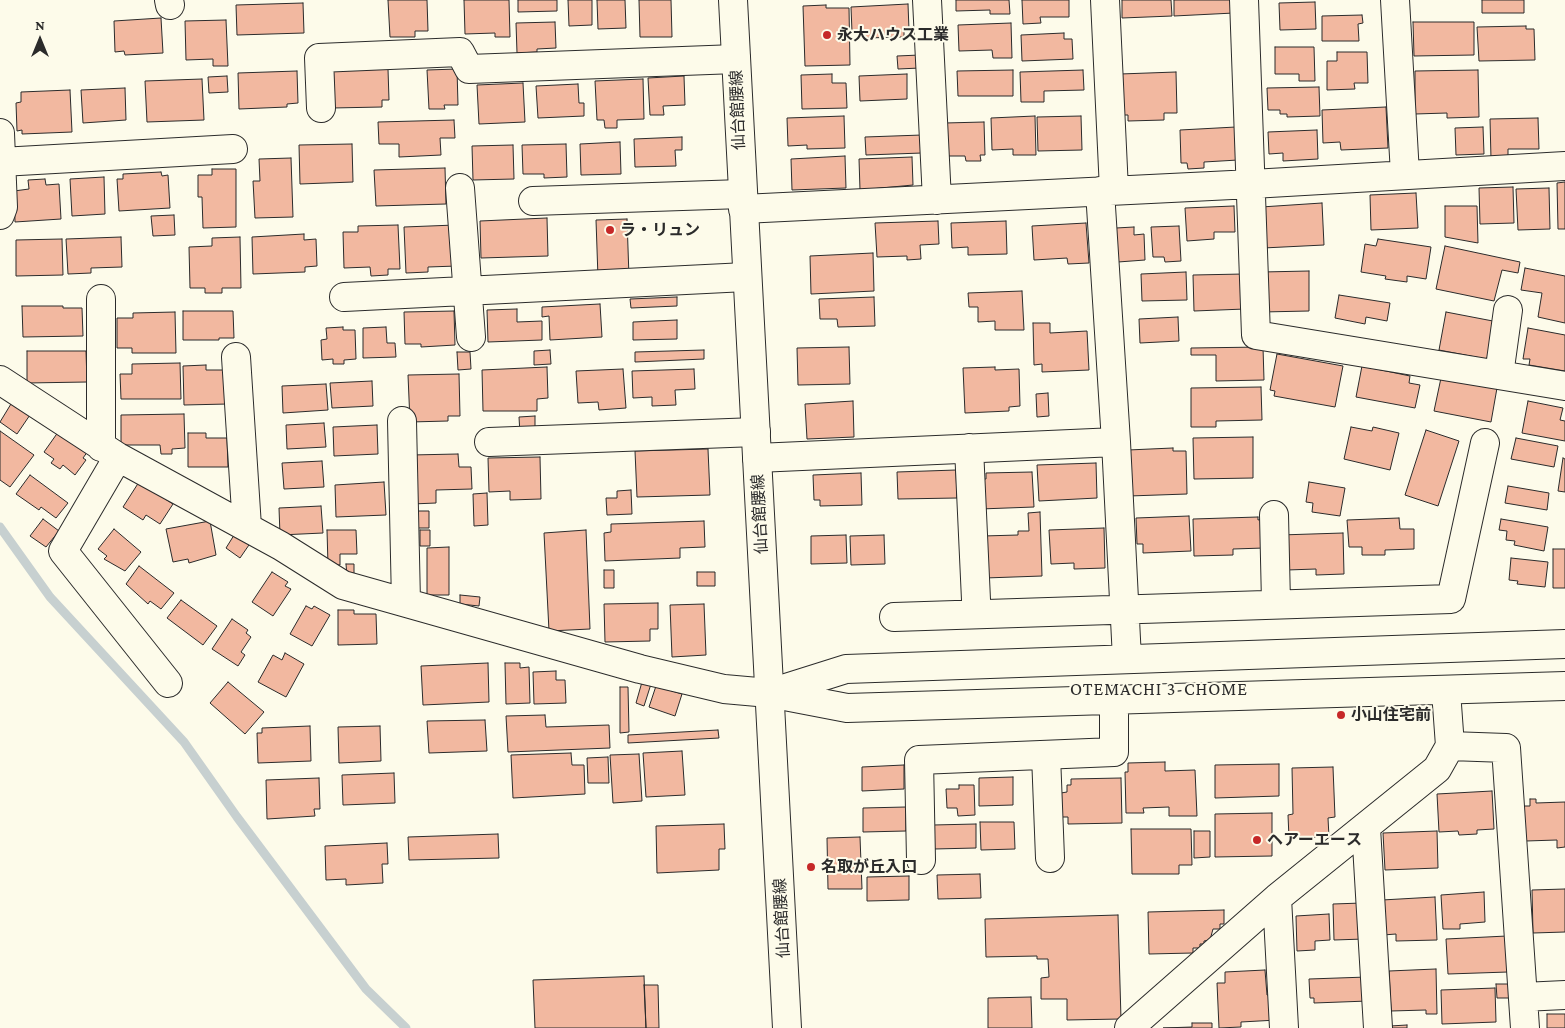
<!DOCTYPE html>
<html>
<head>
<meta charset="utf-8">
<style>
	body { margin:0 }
	#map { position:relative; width:1565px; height:1028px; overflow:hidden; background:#fdfbea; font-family:"Crimson Pro",serif }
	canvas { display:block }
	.north { position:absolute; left:15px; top:15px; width:50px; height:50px; -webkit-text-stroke:4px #fdfbea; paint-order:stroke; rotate:0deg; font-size:14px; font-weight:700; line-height:20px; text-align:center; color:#2b2b2b }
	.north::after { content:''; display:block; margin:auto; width:18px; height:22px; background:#2b2b2b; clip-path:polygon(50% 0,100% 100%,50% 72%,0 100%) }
</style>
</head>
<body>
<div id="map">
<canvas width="1565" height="1028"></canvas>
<div class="north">N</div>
</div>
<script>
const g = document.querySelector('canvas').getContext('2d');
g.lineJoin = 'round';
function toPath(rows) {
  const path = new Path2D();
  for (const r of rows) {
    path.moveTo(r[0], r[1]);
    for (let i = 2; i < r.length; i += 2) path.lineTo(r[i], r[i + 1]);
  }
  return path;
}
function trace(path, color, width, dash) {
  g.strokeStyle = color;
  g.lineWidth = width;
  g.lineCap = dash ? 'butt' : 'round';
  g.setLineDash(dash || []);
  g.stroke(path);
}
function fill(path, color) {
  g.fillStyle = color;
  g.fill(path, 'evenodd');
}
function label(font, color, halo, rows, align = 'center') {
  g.font = font + ' "Crimson Pro","Noto Sans JP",serif';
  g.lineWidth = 4;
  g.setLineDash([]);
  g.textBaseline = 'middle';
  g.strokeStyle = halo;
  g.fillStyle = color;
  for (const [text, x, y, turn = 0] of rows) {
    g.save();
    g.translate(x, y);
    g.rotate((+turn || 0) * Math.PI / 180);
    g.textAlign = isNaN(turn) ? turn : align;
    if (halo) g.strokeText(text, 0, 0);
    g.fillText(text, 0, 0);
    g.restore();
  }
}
trace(toPath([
	[0,527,50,597,184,742,237,817,366,989,406,1028]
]), '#c7d0d0', 9);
const building = toPath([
	[388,0,427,0,428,31,415,31,415,37,390,37,388,0],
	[464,0,509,0,510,37,495,37,495,33,465,34,464,0],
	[518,0,557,0,557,11,518,12,518,0],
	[568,0,592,0,592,25,569,26,568,0],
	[597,0,625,0,626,28,598,29,597,0],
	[639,0,671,0,672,37,640,37,639,0],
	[956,0,1009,0,1010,14,990,14,990,10,956,11,956,0],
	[1022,0,1069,0,1069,17,1040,17,1041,23,1023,24,1022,0],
	[1122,0,1171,0,1172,16,1122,18,1122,0],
	[1174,0,1233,0,1234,13,1174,16,1174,0],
	[1482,0,1524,0,1524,13,1482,13,1482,0],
	[1315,2,1316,29,1280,30,1279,3,1315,2],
	[303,3,304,33,237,35,236,5,303,3],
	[908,4,909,30,904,30,904,37,865,38,864,32,852,32,851,7,908,4],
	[826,5,826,8,849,8,850,65,805,66,803,6,826,5],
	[1362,15,1363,23,1358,24,1359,41,1322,41,1322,16,1362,15],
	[161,18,163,53,125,55,124,51,115,52,114,21,161,18],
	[226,20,228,66,213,66,213,59,186,60,185,21,226,20],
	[555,22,556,48,537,49,537,52,517,53,516,23,555,22],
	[1413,22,1474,22,1474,55,1414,56,1413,22],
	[1011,23,1012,58,993,58,992,50,959,51,958,25,1011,23],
	[1526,26,1526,29,1534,29,1535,60,1479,61,1477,27,1526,26],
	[1064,33,1064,39,1072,39,1073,59,1022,61,1021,35,1064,33],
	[1275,47,1314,47,1315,81,1299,81,1299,74,1275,74,1275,47],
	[1337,52,1367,52,1368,83,1354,83,1355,89,1327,90,1327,61,1337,61,1337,52],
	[920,55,920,68,898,69,897,56,920,55],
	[388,69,389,100,382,100,382,107,332,108,330,71,388,69],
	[457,69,458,105,444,105,445,109,429,109,427,70,457,69],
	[1013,70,1013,96,958,96,957,71,1013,70],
	[1083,70,1084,90,1044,91,1044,102,1021,102,1020,72,1083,70],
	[1478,70,1479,117,1447,118,1447,113,1415,114,1415,71,1478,70],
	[297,71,298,103,287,104,287,107,239,109,238,73,297,71],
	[1176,72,1177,113,1164,113,1164,120,1128,121,1128,115,1121,115,1120,74,1176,72],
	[832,74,832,83,846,83,847,108,802,109,801,75,832,74],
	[907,74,907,99,860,101,859,76,907,74],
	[227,76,228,92,209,93,208,77,227,76],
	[684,76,685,105,663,106,664,115,650,115,648,78,684,76],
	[202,79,204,120,147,122,145,81,202,79],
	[643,79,644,119,617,120,617,128,605,128,604,120,597,120,595,81,643,79],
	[523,83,525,122,479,124,477,85,523,83],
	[578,84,579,103,584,103,584,116,538,118,536,86,578,84],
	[1319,87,1320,116,1287,117,1287,114,1280,114,1280,110,1268,110,1267,88,1319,87],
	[125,88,126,120,83,123,81,90,125,88],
	[70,90,72,132,22,134,22,130,17,131,16,103,21,102,21,92,70,90],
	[1386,107,1388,148,1341,150,1340,142,1323,143,1322,110,1386,107],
	[844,116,845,148,807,149,807,145,788,146,787,118,844,116],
	[1035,116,1036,155,1013,155,1013,149,992,150,991,118,1035,116],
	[1081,116,1082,150,1038,151,1037,117,1081,116],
	[1538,118,1539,149,1508,149,1508,159,1491,159,1490,119,1538,118],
	[454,120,455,138,440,138,441,155,399,157,399,144,379,144,378,122,454,120],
	[984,122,985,155,980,155,981,161,966,161,965,156,946,156,945,123,984,122],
	[1236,127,1238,160,1204,162,1204,168,1188,169,1187,163,1181,163,1180,130,1236,127],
	[1483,127,1484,154,1456,155,1455,128,1483,127],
	[1317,130,1318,159,1283,161,1283,153,1269,154,1268,132,1317,130],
	[922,135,922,153,866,155,865,137,922,135],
	[682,137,682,150,675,150,676,166,635,167,634,139,682,137],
	[620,142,621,174,581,175,580,144,620,142],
	[352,144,353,182,300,184,299,145,352,144],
	[566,144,567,177,544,178,544,174,523,174,522,145,566,144],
	[513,145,514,179,473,180,472,146,513,145],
	[845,156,846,188,792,190,791,159,845,156],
	[912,157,913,185,860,190,859,159,912,157],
	[291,158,293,217,255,218,253,181,260,181,259,159,291,158],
	[445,168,446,204,376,206,374,170,445,168],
	[212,169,236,169,236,227,203,228,202,197,198,197,198,175,212,175,212,169],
	[161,172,162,176,168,175,170,208,119,211,117,179,123,179,123,174,161,172],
	[104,177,105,214,72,216,70,179,104,177],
	[45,179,46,185,59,184,61,219,15,222,14,191,29,189,28,180,45,179],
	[1565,182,1565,229,1558,229,1557,183,1565,182],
	[1513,187,1514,223,1480,224,1479,188,1513,187],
	[1549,188,1550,229,1518,230,1516,189,1549,188],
	[1416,193,1418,228,1371,230,1370,195,1416,193],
	[1322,203,1324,245,1263,248,1261,207,1322,203],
	[1234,206,1235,232,1214,232,1214,239,1187,241,1185,208,1234,206],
	[1445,206,1477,206,1478,243,1445,237,1445,206],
	[174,215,175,235,153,236,151,216,174,215],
	[547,218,548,256,481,258,480,221,547,218],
	[627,219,629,277,598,278,596,220,627,219],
	[938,221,939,244,920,245,921,259,907,260,907,256,877,257,875,223,938,221],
	[1006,221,1007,254,968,255,968,247,952,248,951,223,1006,221],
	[1086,223,1089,263,1068,264,1067,258,1034,260,1032,226,1086,223],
	[398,225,400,269,388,269,388,275,371,276,370,267,344,268,343,232,358,232,358,226,398,225],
	[455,225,457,266,428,267,428,272,406,273,404,227,455,225],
	[1179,226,1181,261,1165,262,1164,257,1153,257,1151,227,1179,226],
	[1134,227,1134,235,1144,234,1145,260,1118,262,1116,228,1134,227],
	[304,234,304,240,316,239,317,266,305,267,305,272,253,274,252,237,304,234],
	[121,237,122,267,91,268,91,273,68,274,66,239,121,237],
	[240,237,241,288,222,288,222,293,205,293,205,288,190,288,189,247,212,246,212,238,240,237],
	[62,239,63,275,16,276,16,240,62,239],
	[1378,239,1431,247,1426,279,1407,276,1407,282,1385,279,1386,276,1361,272,1365,244,1376,246,1378,239],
	[1445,246,1520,262,1518,273,1502,270,1494,301,1436,289,1445,246],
	[873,253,874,291,811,294,810,256,873,253],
	[1525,268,1565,276,1565,323,1538,317,1542,293,1521,290,1525,268],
	[1309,271,1309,311,1262,312,1262,272,1309,271],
	[1186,272,1187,300,1142,301,1141,274,1186,272],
	[1244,274,1245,309,1194,311,1193,275,1244,274],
	[1022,291,1024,330,995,330,995,321,978,322,978,307,969,307,968,293,1022,291],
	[1339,295,1390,303,1387,321,1366,317,1365,324,1335,318,1339,295],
	[677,297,677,306,631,308,630,299,677,297],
	[874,297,875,326,838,327,837,319,820,319,819,299,874,297],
	[600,304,602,337,550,340,549,316,542,317,542,307,600,304],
	[22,306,63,306,63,308,82,308,83,336,23,337,22,306],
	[517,309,517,322,542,321,542,340,488,342,487,310,517,309],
	[183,311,233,311,234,338,219,338,219,340,183,340,183,311],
	[454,311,455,345,421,347,421,344,405,344,404,312,454,311],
	[175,312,176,353,132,353,132,348,117,348,117,318,133,318,133,313,175,312],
	[1446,312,1498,322,1491,360,1439,350,1446,312],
	[1178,317,1179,341,1140,343,1139,319,1178,317],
	[677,320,677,339,633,340,633,322,677,320],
	[1033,323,1050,323,1050,333,1087,331,1089,370,1042,372,1042,364,1034,365,1033,323],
	[343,327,343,330,355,330,356,359,344,360,344,364,333,364,333,359,322,360,321,340,327,339,326,328,343,327],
	[386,327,387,343,395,343,396,357,363,358,363,328,386,327],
	[1528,328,1565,335,1565,371,1529,365,1530,359,1523,359,1528,328],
	[849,347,850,384,798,385,797,348,849,347],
	[1263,347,1264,380,1216,381,1216,355,1191,355,1191,348,1263,347],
	[550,350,551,364,534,365,534,351,550,350],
	[704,350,704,359,635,362,635,352,704,350],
	[27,351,86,351,87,382,27,383,27,351],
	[457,352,470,352,471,369,458,370,457,352],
	[1277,354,1343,366,1335,407,1274,396,1275,391,1270,390,1277,354],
	[180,363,181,399,121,399,120,374,132,374,132,364,180,363],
	[206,365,206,370,227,370,228,404,184,405,183,366,206,365],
	[1362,366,1410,376,1409,383,1420,385,1415,408,1356,397,1362,366],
	[547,367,548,398,537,399,537,411,483,411,482,370,547,367],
	[995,367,995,370,1019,369,1020,406,1009,407,1009,411,965,413,963,368,995,367],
	[623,369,626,408,599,410,598,402,578,403,576,371,623,369],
	[694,369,695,389,675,390,676,405,652,406,652,397,633,398,632,371,694,369],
	[459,374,460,416,448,416,448,421,410,422,408,375,459,374],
	[1441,378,1497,388,1491,422,1434,411,1441,378],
	[372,381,373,406,332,408,330,383,372,381],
	[326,384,328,410,283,413,282,386,326,384],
	[1261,387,1262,420,1216,421,1216,427,1191,427,1191,388,1261,387],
	[1048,393,1049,416,1037,417,1036,394,1048,393],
	[14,399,32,412,17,434,0,422,14,399],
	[853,401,854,437,807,439,805,404,853,401],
	[1528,401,1563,408,1560,420,1565,421,1565,441,1522,433,1528,401],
	[184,414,185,448,172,449,172,454,161,454,160,445,121,445,121,415,184,414],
	[535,416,535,434,520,434,519,417,535,416],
	[324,423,326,447,287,449,286,425,324,423],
	[377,425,378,454,334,456,333,427,377,425],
	[1351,427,1372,431,1373,427,1399,433,1390,470,1344,459,1351,427],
	[61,428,88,451,83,458,86,460,75,475,63,465,60,469,51,463,54,459,44,452,61,428],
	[1426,430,1459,441,1438,506,1405,495,1426,430],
	[0,431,34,455,10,487,0,480,0,431],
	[188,433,206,433,206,438,227,438,228,467,188,467,188,433],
	[1253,437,1253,478,1194,479,1193,438,1253,437],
	[1516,438,1558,446,1554,467,1511,459,1516,438],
	[1173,448,1173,451,1186,451,1187,494,1129,496,1128,450,1173,448],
	[708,449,710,495,637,497,635,451,708,449],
	[458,454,459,467,471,467,472,489,436,490,436,503,412,504,411,455,458,454],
	[540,457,541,499,510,500,510,491,489,492,488,458,540,457],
	[1563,458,1565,459,1565,492,1558,491,1563,458],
	[322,461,324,487,284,489,282,463,322,461],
	[1096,463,1097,498,1039,501,1037,465,1096,463],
	[956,470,957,498,898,499,897,472,956,470],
	[1032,472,1034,507,980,509,979,479,986,479,986,473,1032,472],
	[861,473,862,505,820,506,820,500,814,500,813,475,861,473],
	[30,475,68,503,56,518,41,507,39,510,16,494,30,475],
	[139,482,173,504,160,524,146,515,143,520,123,507,139,482],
	[384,482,386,515,336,517,335,485,384,482],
	[1309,482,1345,488,1340,516,1312,512,1313,503,1306,502,1309,482],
	[1508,486,1549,493,1547,510,1505,503,1508,486],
	[631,490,632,514,607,515,606,498,617,498,617,491,631,490],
	[487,493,488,525,474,526,473,494,487,493],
	[321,506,323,533,280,535,279,508,321,506],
	[417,511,429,511,429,528,418,528,417,511],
	[1040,512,1042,576,985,578,983,536,1018,535,1018,531,1029,531,1028,513,1040,512],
	[1189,516,1191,551,1143,553,1143,544,1137,544,1136,518,1189,516],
	[1258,517,1258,520,1263,519,1264,548,1233,549,1233,555,1194,556,1193,519,1258,517],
	[1399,518,1400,529,1414,529,1414,549,1385,550,1385,555,1362,555,1362,547,1349,547,1347,520,1399,518],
	[43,519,59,531,46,547,30,536,43,519],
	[1501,519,1548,527,1544,551,1514,545,1515,541,1506,540,1507,531,1499,530,1501,519],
	[210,521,216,555,189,563,188,559,173,562,166,529,210,521],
	[704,521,705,547,680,548,680,558,605,561,604,533,611,532,611,524,704,521],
	[1104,528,1105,568,1074,569,1074,563,1051,564,1049,530,1104,528],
	[114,529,141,552,125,571,104,559,107,556,98,549,114,529],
	[327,530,356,530,357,554,340,554,340,565,328,565,327,530],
	[420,530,430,530,430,546,420,546,420,530],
	[586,530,590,629,549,631,544,533,586,530],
	[236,532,251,542,240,558,226,548,236,532],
	[1343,533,1344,574,1316,575,1316,569,1287,570,1280,535,1343,533],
	[846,535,847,563,811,564,811,536,846,535],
	[884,535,885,564,851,565,850,536,884,535],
	[449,547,449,595,427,595,427,548,449,547],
	[1553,549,1565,549,1565,588,1553,588,1553,549],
	[1511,558,1548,562,1545,587,1517,584,1518,581,1509,580,1511,558],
	[346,564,354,564,354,576,347,576,346,564],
	[139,566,174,593,161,609,150,601,148,604,126,584,139,566],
	[604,570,614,570,614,588,604,588,604,570],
	[272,572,288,582,285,586,291,589,273,616,252,602,272,572],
	[697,572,715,572,715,586,697,586,697,572],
	[460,595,480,597,479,606,460,604,460,595],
	[181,600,217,626,203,645,167,618,181,600],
	[658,603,658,629,650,629,650,641,605,642,604,604,658,603],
	[704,604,706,655,672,657,670,605,704,604],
	[306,606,312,609,314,606,330,615,312,646,290,634,306,606],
	[338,610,354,610,354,614,376,614,377,644,338,645,338,610],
	[232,619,248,630,246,633,251,637,241,652,245,655,238,666,212,649,232,619],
	[285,653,304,664,286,697,258,682,273,655,282,660,285,653],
	[488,663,489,702,423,705,421,666,488,663],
	[505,663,520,663,520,668,529,667,530,703,506,704,505,663],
	[556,671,556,680,565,680,566,703,534,704,533,672,556,671],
	[228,682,264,712,245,734,210,703,228,682],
	[642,682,651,684,644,706,636,703,642,682],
	[656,686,682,694,675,716,649,707,656,686],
	[620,687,628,687,629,732,620,733,620,687],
	[545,715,546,727,609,725,610,748,508,752,506,716,545,715],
	[485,720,487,751,429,753,427,721,485,720],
	[310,726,311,761,258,763,257,733,262,733,262,728,310,726],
	[380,726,381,761,339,763,338,727,380,726],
	[718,730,719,738,628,743,628,735,718,730],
	[682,751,685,795,646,797,643,753,682,751],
	[571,753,572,765,584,765,585,794,513,798,511,755,571,753],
	[639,754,642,801,613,803,610,755,639,754],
	[608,757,609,783,588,783,587,758,608,757],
	[1165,762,1165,771,1195,770,1197,816,1169,816,1169,807,1143,808,1144,813,1126,813,1125,772,1128,772,1128,763,1165,762],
	[1279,764,1279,796,1215,798,1215,765,1279,764],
	[904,765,904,789,862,791,862,767,904,765],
	[1333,767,1335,817,1328,818,1329,837,1289,838,1288,815,1293,814,1292,768,1333,767],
	[394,773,395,803,343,805,342,775,394,773],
	[1013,777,1013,805,979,806,979,778,1013,777],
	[319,778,320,809,314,809,315,816,267,819,266,780,319,778],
	[1121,778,1122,823,1068,824,1068,817,1062,817,1061,793,1067,792,1067,785,1071,785,1071,779,1121,778],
	[959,785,974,785,975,815,958,816,957,808,947,808,946,789,959,789,959,785],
	[1492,791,1494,829,1477,830,1477,834,1459,835,1458,831,1439,832,1437,794,1492,791],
	[1530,799,1536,799,1536,803,1565,802,1565,847,1557,848,1557,840,1526,841,1525,831,1518,831,1517,806,1530,806,1530,799],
	[906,807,906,831,863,832,863,808,906,807],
	[1272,813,1272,856,1215,857,1215,814,1272,813],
	[980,822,1014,822,1015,849,981,850,980,822],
	[724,824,725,849,719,849,719,870,657,873,656,826,724,824],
	[976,824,976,848,934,849,933,825,976,824],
	[1131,829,1191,829,1192,865,1179,865,1179,874,1132,874,1131,829],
	[1194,831,1210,831,1210,857,1194,858,1194,831],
	[1437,831,1438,868,1385,870,1383,833,1437,831],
	[498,834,499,858,409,860,408,837,498,834],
	[860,837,862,889,828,889,827,838,860,837],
	[387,843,388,864,382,864,383,883,346,885,346,879,326,880,325,846,387,843],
	[980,874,981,898,938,899,937,875,980,874],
	[909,876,909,900,867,901,867,877,909,876],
	[1565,889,1565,932,1533,933,1532,890,1565,889],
	[1484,892,1485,922,1460,924,1460,929,1443,929,1441,895,1484,892],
	[1435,897,1437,940,1396,941,1396,934,1383,935,1382,900,1435,897],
	[1362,903,1364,939,1334,940,1333,904,1362,903],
	[1224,910,1224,924,1220,924,1220,929,1213,929,1210,940,1204,941,1204,944,1200,944,1200,948,1193,948,1193,953,1149,954,1148,912,1224,910],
	[1329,914,1330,940,1315,941,1315,950,1297,951,1296,916,1329,914],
	[1118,915,1121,1019,1067,1020,1067,999,1041,999,1041,978,1049,977,1048,959,1037,959,1037,956,986,957,985,919,1118,915],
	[1507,936,1508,972,1448,974,1446,939,1507,936],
	[1436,969,1437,1014,1426,1014,1426,1010,1391,1011,1389,971,1436,969],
	[1265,970,1267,995,1276,995,1277,1020,1241,1022,1241,1027,1219,1028,1217,983,1225,983,1225,972,1265,970],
	[644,976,646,1028,535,1028,533,980,644,976],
	[1367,977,1368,1001,1314,1003,1314,998,1310,998,1309,979,1367,977],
	[1496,984,1513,984,1513,998,1497,998,1496,984],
	[644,985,658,985,659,1028,646,1028,644,985],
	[1495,988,1496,1022,1442,1024,1441,990,1495,988],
	[1031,997,1032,1028,988,1028,988,998,1031,997],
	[1547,1014,1565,1014,1565,1028,1547,1028,1547,1014],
	[1192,1023,1212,1023,1212,1028,1163,1028,1192,1027,1192,1023],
	[1407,1025,1407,1028,1390,1028,1390,1026,1407,1025]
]);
fill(building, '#f2b8a0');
trace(building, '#2b2b2b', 1);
const minor = toPath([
	[169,0,170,5],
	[927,0,937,200],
	[1105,0,1114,190],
	[1244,0,1256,335,1565,386],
	[1395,0,1405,174],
	[321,108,319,58,460,52,469,69,736,59],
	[0,133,3,207,0,215],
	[1,162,233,149],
	[460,188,471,337],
	[533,201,742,194],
	[743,209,1252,184,1565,166],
	[344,297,746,277],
	[101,299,101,447],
	[236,357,247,527],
	[1499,375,1508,310],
	[0,380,118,457,281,546,343,585,640,669,724,689,769,693,847,708,1565,686],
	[402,421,406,602],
	[489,442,756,432],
	[1116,442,1127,659],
	[969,448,976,600],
	[118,457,63,551,168,683],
	[757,458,1116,442,1100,191],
	[1274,515,1276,603],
	[894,617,1451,599,1485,443],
	[773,692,846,669,1565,644],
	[1450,746,1506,748,1525,1028],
	[1046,755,1050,858],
	[1366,828,1378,1028],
	[921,860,919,760,1114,752,1114,701],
	[1277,898,1284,1028],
	[1523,997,1565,995],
	[1129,1028,1277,898,1437,769,1450,746,1446,691]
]);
const major = toPath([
	[733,0,787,1028]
]);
trace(minor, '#2b2b2b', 30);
trace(major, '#2b2b2b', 30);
trace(minor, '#fdfbea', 28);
trace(major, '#fdfbea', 28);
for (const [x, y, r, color] of [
	[827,35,5,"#c62828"],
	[610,230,5,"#c62828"],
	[1341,715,5,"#c62828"],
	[1257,840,5,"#c62828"],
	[811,867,5,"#c62828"]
]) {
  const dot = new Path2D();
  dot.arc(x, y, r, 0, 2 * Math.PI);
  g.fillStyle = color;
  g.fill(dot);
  trace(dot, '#fdfbea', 2);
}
label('bold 16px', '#2b2b2b', '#fdfbea', [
	["永大ハウス工業",837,35],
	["ラ・リュン",620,230],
	["小山住宅前",1351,715],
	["ヘアーエース",1267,840],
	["名取が丘入口",821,867]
], 'left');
label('16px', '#2b2b2b', '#fdfbea', [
	["仙台館腰線",738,110,-92],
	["仙台館腰線",760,514,-93],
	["仙台館腰線",782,918,-93]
]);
g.letterSpacing = '1px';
label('18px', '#2b2b2b', '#fdfbea', [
	["OTEMACHI 3-CHOME",1159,689]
]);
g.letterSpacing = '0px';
</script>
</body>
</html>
